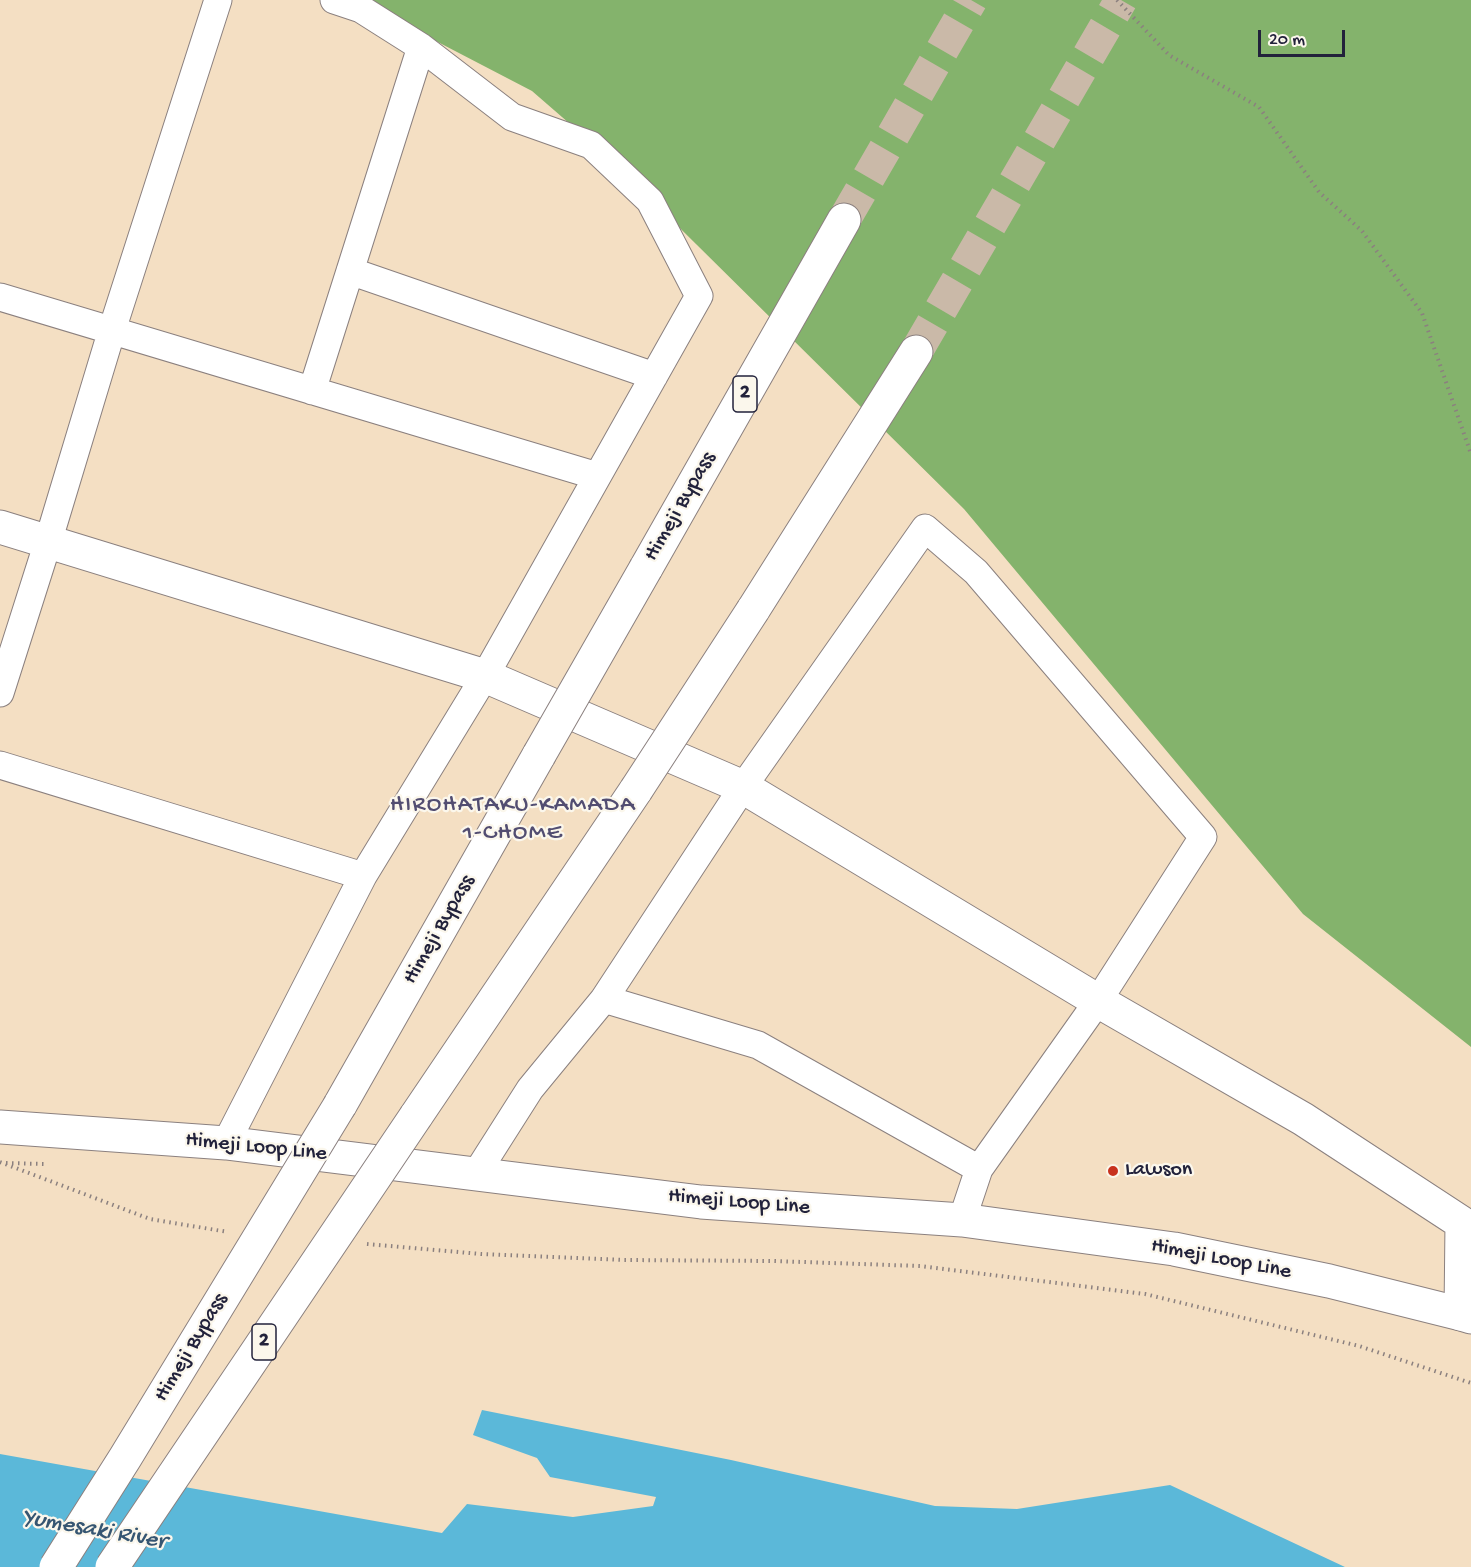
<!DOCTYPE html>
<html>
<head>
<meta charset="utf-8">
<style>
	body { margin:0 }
	#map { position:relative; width:1471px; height:1567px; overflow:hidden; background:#f4dfc3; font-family:"Gochi Hand",sans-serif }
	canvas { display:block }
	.scale { position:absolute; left:1258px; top:30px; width:87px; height:27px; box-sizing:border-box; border:3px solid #22223b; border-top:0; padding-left:8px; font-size:18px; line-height:21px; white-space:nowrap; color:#22223b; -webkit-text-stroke:4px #fbf7ec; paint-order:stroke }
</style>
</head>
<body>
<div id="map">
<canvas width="1471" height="1567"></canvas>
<div class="scale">20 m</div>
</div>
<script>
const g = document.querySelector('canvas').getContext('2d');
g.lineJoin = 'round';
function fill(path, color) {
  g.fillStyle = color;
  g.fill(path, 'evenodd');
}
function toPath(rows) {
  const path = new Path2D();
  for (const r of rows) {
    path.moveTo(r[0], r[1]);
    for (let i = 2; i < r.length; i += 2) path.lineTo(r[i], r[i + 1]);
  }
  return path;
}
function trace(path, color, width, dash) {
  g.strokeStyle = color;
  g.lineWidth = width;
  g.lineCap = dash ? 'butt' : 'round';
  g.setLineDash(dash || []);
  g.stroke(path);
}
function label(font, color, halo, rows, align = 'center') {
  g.font = font + ' "Gochi Hand",sans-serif';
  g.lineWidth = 4.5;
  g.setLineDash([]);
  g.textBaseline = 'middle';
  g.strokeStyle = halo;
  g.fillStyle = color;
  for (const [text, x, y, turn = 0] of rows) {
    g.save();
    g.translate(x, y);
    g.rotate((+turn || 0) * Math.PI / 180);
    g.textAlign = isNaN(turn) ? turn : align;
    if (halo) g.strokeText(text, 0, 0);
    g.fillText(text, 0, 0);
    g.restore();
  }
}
fill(toPath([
	[357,0,1471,0,1471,1047,1303,914,964,509,607,156,532,91]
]), '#84b36c');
fill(toPath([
	[482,1410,731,1460,935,1506,1017,1509,1170,1485,1345,1567,0,1567,0,1454,442,1533,467,1504,573,1517,653,1506,656,1497,550,1477,537,1458,473,1435]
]), '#5bb8d9');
trace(toPath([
	[844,220,971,0],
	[916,352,1121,0]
]), '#cab9a8', 33, [33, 16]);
const minor = toPath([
	[350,271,654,376],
	[0,297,597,476],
	[312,391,421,47],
	[0,693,48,542,112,330,218,0],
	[0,765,363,876],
	[604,999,758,1045,979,1169],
	[226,1143,363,876,485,676,699,296,650,201,591,145,512,117,421,47,361,9,334,0],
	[476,1174,530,1089,604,999,743,787,925,528,976,572,1203,837,1098,1001,979,1169,962,1220]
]);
const tertiary = toPath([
	[0,527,485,676,743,787,1098,1001,1303,1119,1462,1223,1461,1314]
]);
const secondary = toPath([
	[0,1127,226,1143,701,1202,962,1220,1174,1249,1329,1281,1461,1314,1471,1317]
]);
const motorway = toPath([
	[646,568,844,220],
	[753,610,916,352],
	[340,1105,539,755],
	[416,1116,636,790]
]);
trace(minor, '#8b807f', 29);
trace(tertiary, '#8b807f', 35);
trace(secondary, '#8b807f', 35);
trace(motorway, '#8b807f', 35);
trace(toPath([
	[1117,0,1169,55,1259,107,1319,192,1362,231,1422,313,1471,454],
	[0,1162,150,1219,228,1232],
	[6,1163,44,1164],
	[367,1244,481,1254,624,1260,773,1261,920,1266,1145,1294,1359,1346,1471,1383]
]), '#8b807f', 4, [1.5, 4.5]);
trace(minor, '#fff', 27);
trace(tertiary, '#fff', 33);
trace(secondary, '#fff', 33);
trace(motorway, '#fff', 33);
const motorwayBridge = toPath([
	[539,755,646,568],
	[636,790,753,610],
	[56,1567,125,1458,340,1105],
	[112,1567,416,1116]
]);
trace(motorwayBridge, '#8b807f', 35, []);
trace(motorwayBridge, '#fff', 33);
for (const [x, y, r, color] of [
	[1113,1171,6,"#c8321e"]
]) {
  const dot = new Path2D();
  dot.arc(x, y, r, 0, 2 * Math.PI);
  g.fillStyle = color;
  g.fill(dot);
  trace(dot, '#fbf7ec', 2);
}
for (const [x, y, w] of [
	[745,394,24],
	[264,1342,24]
]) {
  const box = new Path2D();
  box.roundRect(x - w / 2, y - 18, w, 36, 4.5);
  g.fillStyle = '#fbf7ec';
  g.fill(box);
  trace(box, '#22223b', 1.5);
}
label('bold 21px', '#22223b', null, [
	["2",745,394],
	["2",264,1342]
]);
label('22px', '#22223b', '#fbf7ec', [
	["Himeji Bypass",681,507,-60],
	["Himeji Bypass",440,930,-60],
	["Himeji Loop Line",256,1148,6],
	["Himeji Loop Line",739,1203,5],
	["Himeji Loop Line",1221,1260,11],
	["Himeji Bypass",192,1348,-59]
]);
label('22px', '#22223b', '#fbf7ec', [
	["Lawson",1125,1171]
], 'left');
g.letterSpacing = '1.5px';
label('24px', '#524d71', '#fbf7ec', [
	["HIROHATAKU-KAMADA",513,806],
	["1-CHOME",513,834]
]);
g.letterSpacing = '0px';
label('italic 24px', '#365672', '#fbf7ec', [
	["Yumesaki River",94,1531,10]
]);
</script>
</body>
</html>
